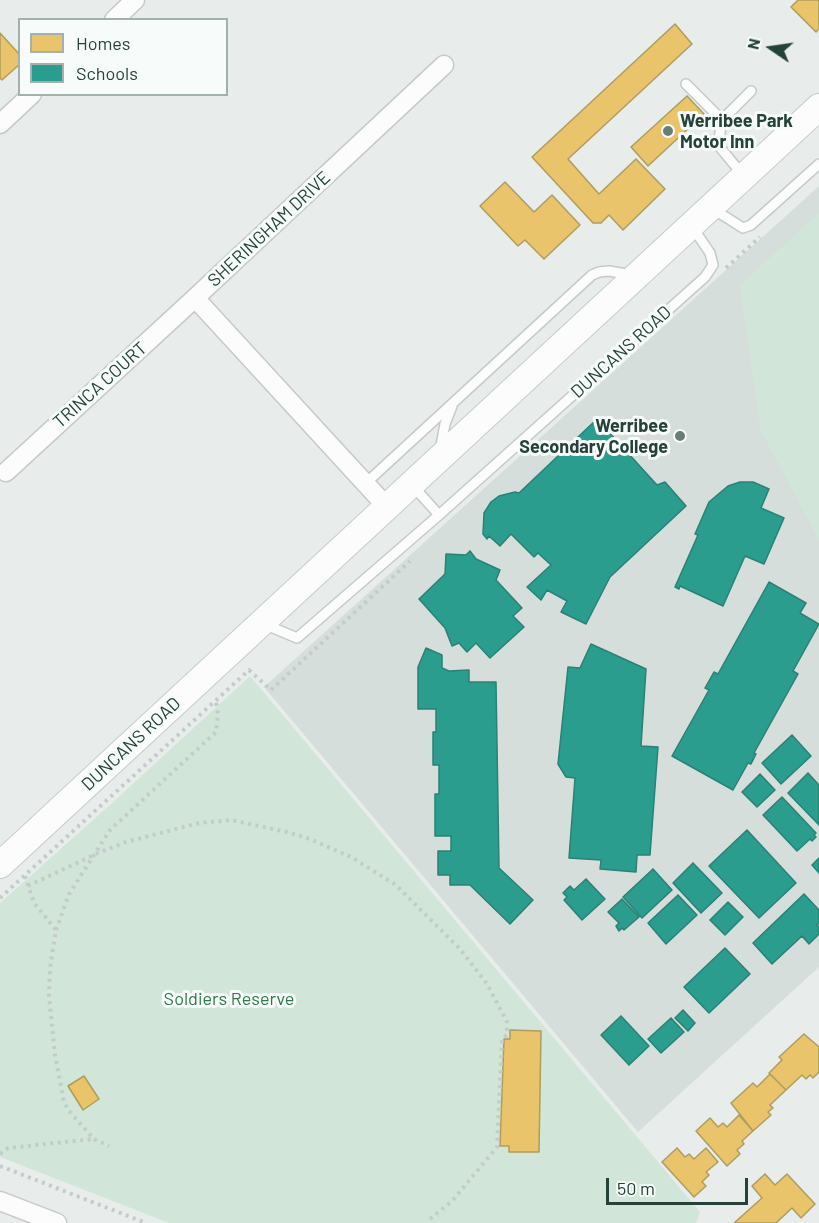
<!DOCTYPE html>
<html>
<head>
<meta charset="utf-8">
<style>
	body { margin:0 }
	#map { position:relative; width:819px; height:1223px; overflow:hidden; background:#e8edeb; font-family:Barlow,sans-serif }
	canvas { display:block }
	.legend { position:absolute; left:18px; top:18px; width:210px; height:78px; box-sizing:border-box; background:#f7fbf9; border:2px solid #a3b1ad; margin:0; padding:8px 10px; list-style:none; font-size:18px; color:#24423a }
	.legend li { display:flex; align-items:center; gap:12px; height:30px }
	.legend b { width:30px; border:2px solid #a3b1ad }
	.north { position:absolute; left:741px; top:18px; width:60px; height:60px; -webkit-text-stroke:4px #f7fbf9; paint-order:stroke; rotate:283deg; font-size:16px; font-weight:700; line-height:24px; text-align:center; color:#24423a }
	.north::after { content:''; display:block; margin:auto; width:21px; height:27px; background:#24423a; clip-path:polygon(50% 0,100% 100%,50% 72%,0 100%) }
	.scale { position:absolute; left:606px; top:1178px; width:142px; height:27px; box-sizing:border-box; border:3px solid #24423a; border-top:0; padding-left:8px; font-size:18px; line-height:21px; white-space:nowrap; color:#24423a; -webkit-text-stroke:4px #f7fbf9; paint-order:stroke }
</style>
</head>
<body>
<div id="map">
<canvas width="819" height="1223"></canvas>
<ul class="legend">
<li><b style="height:16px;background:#e9c46a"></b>Homes</li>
<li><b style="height:16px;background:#2a9d8f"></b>Schools</li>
</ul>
<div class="north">N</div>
<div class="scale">50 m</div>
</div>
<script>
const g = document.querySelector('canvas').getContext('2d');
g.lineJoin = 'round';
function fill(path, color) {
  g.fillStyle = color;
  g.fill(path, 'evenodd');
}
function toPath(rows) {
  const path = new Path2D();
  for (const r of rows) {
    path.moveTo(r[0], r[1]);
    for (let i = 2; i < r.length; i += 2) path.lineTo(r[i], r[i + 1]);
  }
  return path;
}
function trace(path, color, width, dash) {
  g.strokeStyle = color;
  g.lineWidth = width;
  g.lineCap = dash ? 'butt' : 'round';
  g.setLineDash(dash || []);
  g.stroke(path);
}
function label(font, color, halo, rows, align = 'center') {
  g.font = font + ' Barlow,sans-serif';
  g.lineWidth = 6;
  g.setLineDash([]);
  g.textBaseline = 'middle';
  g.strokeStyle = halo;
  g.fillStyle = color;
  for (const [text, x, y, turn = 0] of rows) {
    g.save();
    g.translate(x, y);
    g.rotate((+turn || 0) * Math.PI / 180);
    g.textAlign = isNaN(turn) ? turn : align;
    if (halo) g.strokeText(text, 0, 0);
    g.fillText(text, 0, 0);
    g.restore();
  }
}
fill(toPath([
	[819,186,819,967,638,1132,264,687]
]), '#d6dedb');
fill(toPath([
	[819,213,819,540,761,431,740,285],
	[250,676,700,1212,696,1223,169,1223,0,1157,0,903,111,804]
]), '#d1e6d8');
const homes = toPath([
	[798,0,819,0,819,29,816,32,791,7,798,0],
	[675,24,692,44,568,159,599,194,636,159,665,189,623,230,609,215,601,223,593,223,532,157,675,24],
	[0,33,20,55,20,64,2,80,0,78,0,33],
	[687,96,704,114,648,166,631,147,687,96],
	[505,182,534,212,552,195,580,225,544,259,525,240,518,246,480,206,505,182],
	[510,1030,541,1031,539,1152,509,1152,509,1146,500,1146,504,1039,510,1039,510,1030],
	[804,1034,819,1047,819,1072,813,1078,810,1075,806,1079,802,1075,786,1090,769,1073,782,1060,779,1057,804,1034],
	[770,1074,786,1090,770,1105,773,1108,768,1112,771,1115,753,1131,731,1103,753,1083,757,1087,770,1074],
	[84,1076,99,1099,83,1110,68,1086,84,1076],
	[739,1115,753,1131,742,1141,744,1144,737,1150,740,1154,727,1166,696,1131,710,1118,718,1127,723,1123,727,1127,739,1115],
	[677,1148,685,1157,689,1154,694,1159,706,1148,718,1162,706,1172,709,1175,702,1182,706,1186,694,1197,662,1162,677,1148],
	[765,1174,775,1185,787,1174,815,1204,801,1218,792,1208,776,1223,734,1223,762,1198,752,1186,765,1174]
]);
fill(homes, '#e9c46a');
trace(homes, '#ae9d5c', 1.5);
const schools = toPath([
	[597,419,657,485,665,482,686,506,610,577,586,624,561,612,567,601,547,590,541,600,527,587,551,565,538,553,534,557,511,534,500,546,489,536,487,539,483,534,484,513,491,502,499,496,515,492,519,493,597,419],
	[740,482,753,482,769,489,761,508,784,518,764,564,745,556,723,606,680,586,679,589,675,587,698,535,695,534,709,502,728,486,740,482],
	[470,551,476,559,500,570,496,580,522,608,513,616,524,627,490,658,476,643,467,652,459,643,452,646,445,628,419,599,445,574,446,554,466,555,470,551],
	[769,582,806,603,800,613,819,624,793,671,798,674,754,753,756,754,751,764,748,763,733,790,672,756,709,690,705,688,714,672,718,674,769,582],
	[591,644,646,669,641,746,658,747,650,855,637,855,636,872,600,869,601,860,569,858,575,778,566,777,558,764,568,667,580,668,591,644],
	[426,648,442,655,442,668,449,671,469,670,469,682,496,682,499,868,533,900,510,924,470,885,450,885,450,875,438,875,438,851,451,851,451,836,435,836,435,794,439,794,439,765,433,765,433,732,436,732,436,709,418,709,418,667,426,648],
	[792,735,811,756,781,784,762,763,792,735],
	[808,773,819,785,819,825,788,793,808,773],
	[760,774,775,790,757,807,742,792,760,774],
	[782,797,816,833,814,835,816,837,812,841,810,839,797,851,763,815,782,797],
	[747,830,796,883,759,918,709,866,747,830],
	[819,858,819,873,812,865,819,858],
	[693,863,722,893,701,913,673,883,693,863],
	[653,869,672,890,642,918,623,897,653,869],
	[586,879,605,899,582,920,564,900,567,897,563,893,570,886,574,890,586,879],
	[804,894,819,910,819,923,817,925,819,927,819,934,809,944,802,936,772,964,753,943,804,894],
	[678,895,697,915,666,944,648,923,678,895],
	[622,899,639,917,624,930,622,928,619,931,616,926,619,923,608,912,622,899],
	[728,902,743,917,725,935,710,920,728,902],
	[725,948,750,974,709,1013,684,987,725,948],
	[683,1010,695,1023,688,1031,675,1018,683,1010],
	[621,1016,649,1046,629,1065,601,1035,621,1016],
	[671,1018,684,1032,661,1053,648,1039,671,1018]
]);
fill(schools, '#2a9d8f');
trace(schools, '#288276', 1.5);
const lane = toPath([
	[686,84,722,120,718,145,742,174],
	[722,120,751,91],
	[713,209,743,228,751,225,819,164],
	[440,451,445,424,452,406],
	[366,483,592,275,599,272,609,271,632,275],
	[413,486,439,515],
	[264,624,297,638,439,515,705,277,713,265,710,253,693,228]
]);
const street = toPath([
	[114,20,135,0],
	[0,124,32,94],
	[6,472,195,298],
	[387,507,195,298,444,65],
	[0,1201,57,1223]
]);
const secondary = toPath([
	[0,865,819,107]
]);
trace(lane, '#c5cac8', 12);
trace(street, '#c5cac8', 21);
trace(secondary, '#c3cbc8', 28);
trace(toPath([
	[726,268,760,237],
	[25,876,34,903,56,930,50,968,49,996,55,1055,64,1102,69,1111,94,1139,109,1146],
	[28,886,98,853,126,842,199,823,231,820,287,832,310,839,351,857,396,885,461,950,487,984,507,1022,507,1035,502,1039,497,1147,452,1201,430,1219],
	[0,898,249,670,271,690,410,561],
	[56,930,69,894,110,830,216,732,218,714,216,702],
	[0,1154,8,1148,93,1139],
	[0,1166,146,1223]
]), '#c3ccca', 4, [3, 4.5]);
trace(lane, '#fcfcfc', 9);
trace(street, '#fcfcfc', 18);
trace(secondary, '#fcfcfc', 26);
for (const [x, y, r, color] of [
	[668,131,6,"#697e78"],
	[680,436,6,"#697e78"]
]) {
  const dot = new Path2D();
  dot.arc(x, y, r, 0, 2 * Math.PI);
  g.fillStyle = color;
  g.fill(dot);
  trace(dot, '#f7fbf9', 2);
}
label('bold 18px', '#24423a', '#f7fbf9', [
	["Werribee Park",680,121],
	["Motor Inn",680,142],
	["Werribee",668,426,"right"],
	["Secondary College",668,447,"right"]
], 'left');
label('18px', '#24423a', '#f7fbf9', [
	["SHERINGHAM DRIVE",269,229,-43],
	["DUNCANS ROAD",621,352,-42],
	["TRINCA COURT",100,385,-42],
	["DUNCANS ROAD",131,744,-43]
]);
label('18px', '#2d7a4b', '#f7fbf9', [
	["Soldiers Reserve",229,999]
]);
</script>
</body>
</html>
